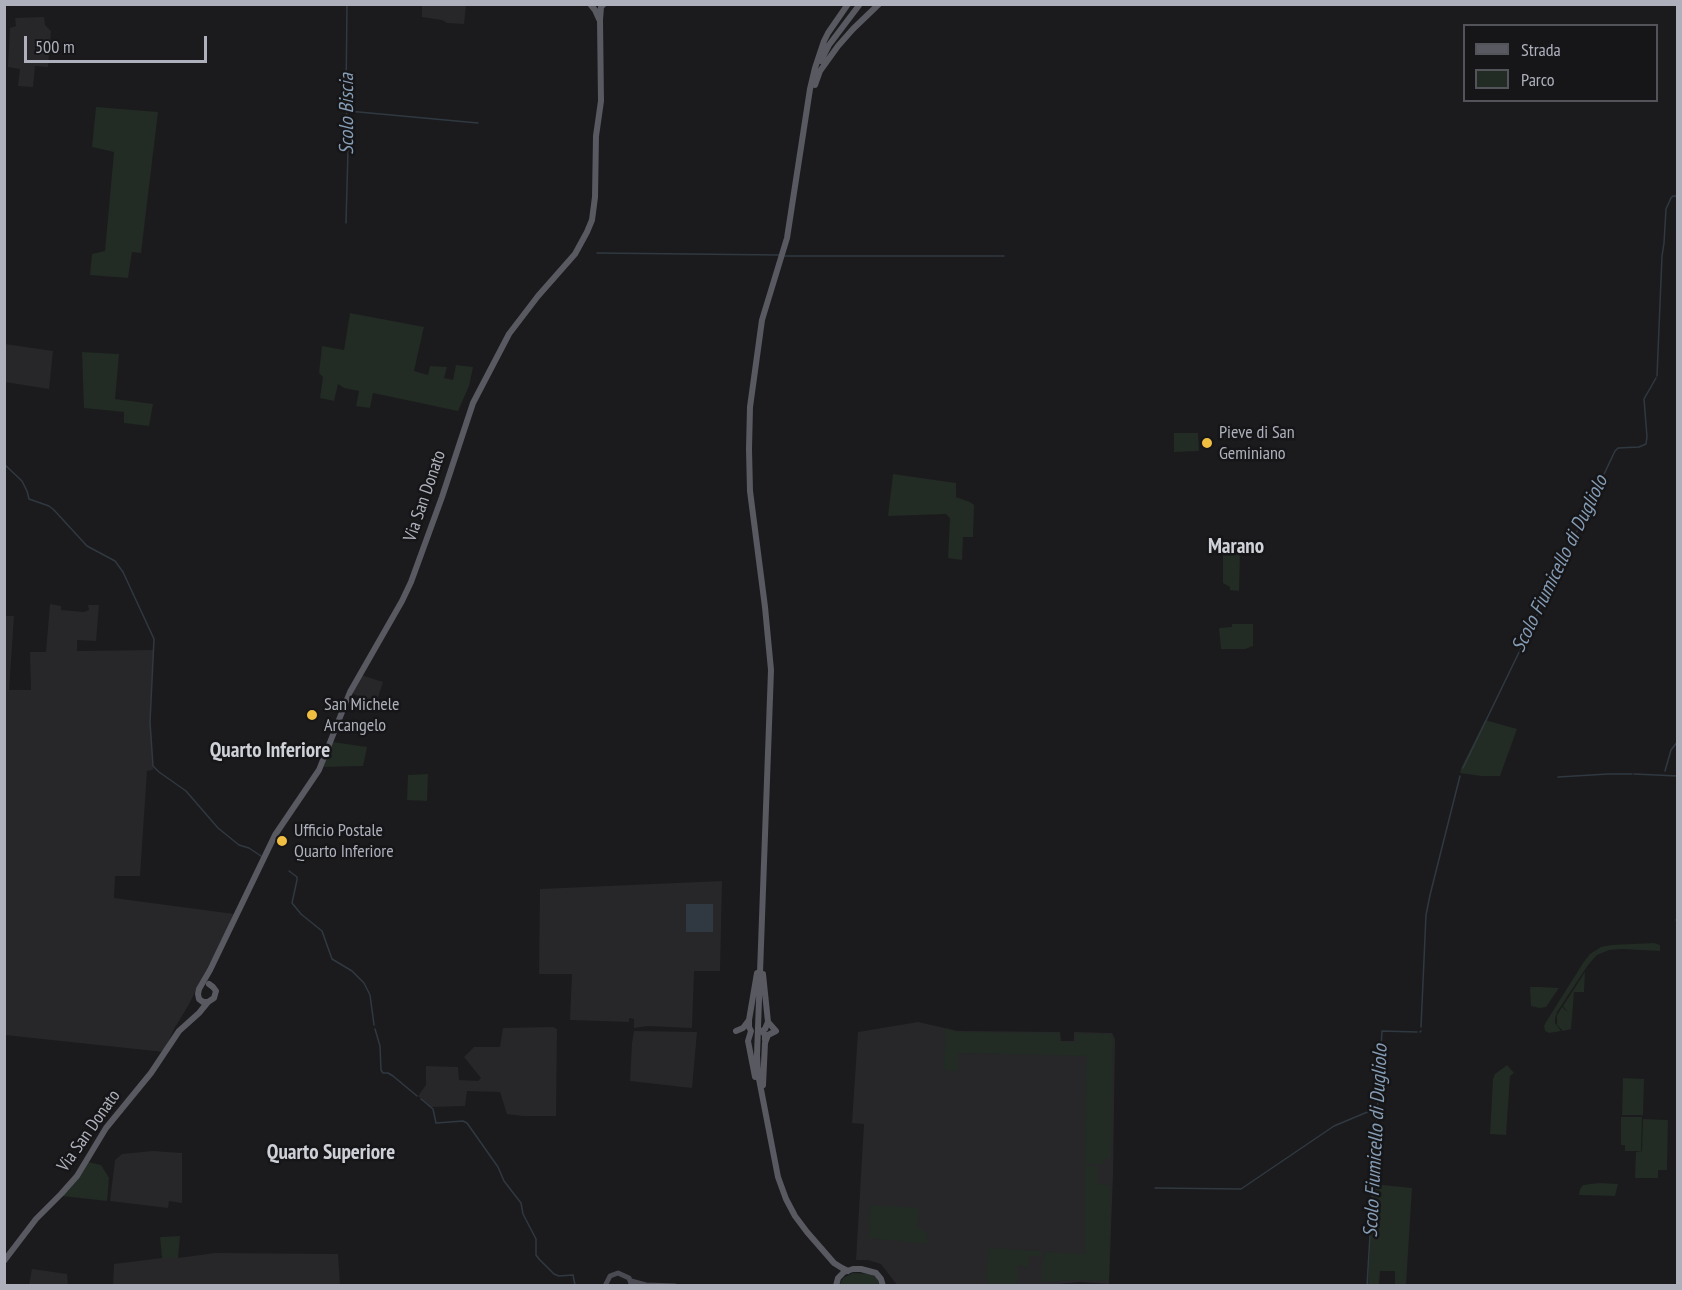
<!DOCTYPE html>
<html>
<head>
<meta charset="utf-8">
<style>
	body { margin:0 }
	#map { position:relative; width:1682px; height:1290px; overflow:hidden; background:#1b1b1d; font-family:"PT Sans Narrow",sans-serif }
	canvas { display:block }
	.frame { position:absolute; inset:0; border:6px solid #aeb1bc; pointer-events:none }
	.legend { position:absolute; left:1463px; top:24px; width:195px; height:78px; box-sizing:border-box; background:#161618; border:2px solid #53545a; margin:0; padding:8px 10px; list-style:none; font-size:18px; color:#aeb1bc }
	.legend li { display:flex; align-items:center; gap:12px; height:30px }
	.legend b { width:30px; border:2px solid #53545a }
	.scale { position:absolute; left:24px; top:36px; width:183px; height:27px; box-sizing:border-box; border:3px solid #aeb1bc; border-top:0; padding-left:8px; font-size:18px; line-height:21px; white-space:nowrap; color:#aeb1bc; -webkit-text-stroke:4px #161618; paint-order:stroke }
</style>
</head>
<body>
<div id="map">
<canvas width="1682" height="1290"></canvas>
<div class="frame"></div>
<ul class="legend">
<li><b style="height:8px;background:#585961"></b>Strada</li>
<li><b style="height:16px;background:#222b24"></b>Parco</li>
</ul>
<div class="scale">500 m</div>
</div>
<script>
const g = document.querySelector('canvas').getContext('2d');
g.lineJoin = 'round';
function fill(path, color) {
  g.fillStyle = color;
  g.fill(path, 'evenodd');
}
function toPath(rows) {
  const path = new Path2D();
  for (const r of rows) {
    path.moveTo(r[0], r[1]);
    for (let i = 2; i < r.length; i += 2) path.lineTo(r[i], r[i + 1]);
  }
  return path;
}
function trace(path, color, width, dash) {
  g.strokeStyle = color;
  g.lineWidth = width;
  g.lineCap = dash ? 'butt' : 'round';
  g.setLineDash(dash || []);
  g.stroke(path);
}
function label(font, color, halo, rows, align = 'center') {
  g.font = font + ' "PT Sans Narrow",sans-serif';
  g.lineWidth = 5;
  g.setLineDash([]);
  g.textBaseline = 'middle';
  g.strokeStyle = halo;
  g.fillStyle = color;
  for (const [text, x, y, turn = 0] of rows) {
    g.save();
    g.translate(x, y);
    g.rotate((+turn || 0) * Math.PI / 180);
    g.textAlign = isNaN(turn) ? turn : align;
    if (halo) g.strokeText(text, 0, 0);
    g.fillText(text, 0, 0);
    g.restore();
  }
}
fill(toPath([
	[422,5,466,5,464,24,447,23,442,20,422,17],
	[44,17,45,25,51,31,48,67,35,66,33,87,18,86,20,69,8,67,10,28,16,26,15,18],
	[5,344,53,351,49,389,5,382],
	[50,604,61,606,61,610,84,612,89,610,88,605,99,605,96,641,77,640,77,651,154,650,150,715,153,770,147,771,140,876,115,876,114,898,234,914,229,926,188,1006,174,1029,164,1052,5,1035,4,616,14,616,9,690,31,690,30,652,46,652],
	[361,675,383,682,376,703,366,700,352,693],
	[722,881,720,971,694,971,692,1028,648,1026,634,1028,634,1019,629,1018,629,1022,570,1020,572,974,539,974,540,889],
	[918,1022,958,1031,1060,1032,1061,1041,1074,1041,1074,1032,1112,1033,1115,1039,1113,1174,1109,1284,1080,1282,1036,1286,897,1285,881,1264,868,1260,856,1260,864,1124,852,1123,858,1032],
	[553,1027,557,1029,556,1116,523,1116,507,1114,500,1092,467,1091,465,1106,430,1107,418,1096,426,1085,426,1066,458,1067,459,1080,478,1081,481,1078,464,1057,474,1047,500,1047,503,1028],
	[634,1031,697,1032,692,1088,630,1081,632,1043],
	[153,1151,182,1153,182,1203,169,1201,168,1208,110,1201,115,1160,122,1154],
	[215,1253,338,1254,340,1285,113,1286,114,1264,162,1258,178,1258],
	[32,1269,67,1274,68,1285,29,1285]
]), '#27272a');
fill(toPath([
	[96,107,158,112,141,253,132,252,128,278,90,275,92,254,105,251,114,152,92,147],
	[350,313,424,327,414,371,428,375,430,366,447,367,444,378,453,380,456,365,473,367,469,386,458,411,373,393,370,408,356,406,359,391,344,388,338,384,334,401,320,398,323,377,319,373,322,346,344,350],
	[82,352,119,354,115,399,153,404,149,426,124,423,124,412,84,408],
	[1174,433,1198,433,1199,451,1174,452],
	[893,474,956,483,956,497,970,502,974,505,973,537,963,537,962,560,948,558,950,518,946,514,888,516],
	[1223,551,1240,551,1239,591,1230,590,1230,587,1223,583],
	[1232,624,1253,624,1253,646,1245,649,1221,649,1219,628,1232,627],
	[1485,720,1517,729,1500,776,1481,776,1460,773,1461,768],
	[333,742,367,747,363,766,323,767],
	[428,774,427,801,407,800,408,775],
	[1654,943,1660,945,1660,951,1622,949,1609,950,1597,955,1588,965,1557,1012,1555,1019,1555,1023,1561,1031,1549,1033,1545,1031,1544,1026,1546,1022,1583,963,1590,954,1601,947,1611,945],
	[1585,972,1584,992,1574,992,1571,1029,1563,1031,1557,1025,1557,1015,1562,1007,1568,1012,1563,1006],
	[1530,987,1541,987,1559,988,1546,1007,1540,1008,1531,1006],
	[945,1029,959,1032,1060,1033,1060,1042,1076,1042,1076,1033,1111,1034,1113,1038,1111,1159,1104,1159,1103,1164,1085,1164,1086,1056,958,1053,958,1071,944,1070],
	[1507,1065,1514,1073,1510,1076,1506,1135,1490,1134,1493,1079,1495,1074],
	[1623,1078,1644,1079,1643,1115,1622,1115],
	[1621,1117,1642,1117,1641,1151,1625,1151,1625,1145,1621,1145],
	[1643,1119,1668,1120,1667,1170,1658,1170,1658,1178,1635,1178,1636,1152,1642,1151],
	[88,1162,101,1165,109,1178,107,1201,62,1196],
	[1085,1166,1097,1166,1097,1184,1111,1185,1109,1279,1107,1281,1079,1280,1042,1282,1042,1265,1045,1252,1085,1254],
	[1599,1183,1618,1184,1615,1196,1579,1195,1580,1189,1583,1185],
	[1373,1184,1412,1188,1406,1285,1395,1285,1395,1271,1380,1271,1379,1285,1368,1285],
	[870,1205,919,1208,917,1229,922,1229,927,1234,927,1244,869,1238],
	[180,1236,178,1258,162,1258,160,1237],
	[989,1248,1041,1251,1041,1256,1031,1256,1029,1258,1028,1268,1020,1265,1017,1266,1017,1285,988,1284,987,1283,986,1278],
	[853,1273,871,1274,877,1278,880,1285,839,1286,843,1278]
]), '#222b24');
fill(toPath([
	[686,904,713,904,713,932,686,932]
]), '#303941');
trace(toPath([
	[348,111,478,123],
	[346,223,348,150,346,95,347,4],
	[597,253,779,255],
	[784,256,1004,256],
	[1657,376,1662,256,1664,243,1666,209,1671,198,1673,196,1678,196],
	[4,464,22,481,27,491,29,499,49,506,54,510,87,546,115,561,123,572,154,639,150,722,153,766,159,772,186,791,218,828,239,845,249,848,261,856],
	[1463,768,1553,582,1615,451,1618,448,1639,447,1646,444,1647,437,1644,399,1656,378],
	[1665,771,1671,750,1678,741],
	[1634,774,1678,776],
	[1558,777,1608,774,1632,774],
	[289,871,297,877,297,880,292,903,301,914,322,931,332,959,352,971,364,983,370,995,374,1025],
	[1676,920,1678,918],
	[1421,1027,1426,915,1430,895,1460,776],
	[375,1029,380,1046,381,1070,383,1073,388,1073,393,1076,417,1096],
	[1420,1032,1421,1031],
	[421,1099,433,1109,436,1123,463,1121,467,1123,498,1167,504,1181,521,1203,523,1214,536,1239,536,1255,539,1259,554,1274,559,1276,573,1275,575,1285],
	[1155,1188,1241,1189,1334,1126,1377,1108],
	[1367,1286,1382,1031,1417,1032]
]), '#303941', 1.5);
trace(toPath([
	[631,1281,646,1285,675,1286],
	[605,1286,610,1276,618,1273,629,1278,632,1286]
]), '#4a4b52', 5);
trace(toPath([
	[590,4,595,10,599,19],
	[821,61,829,45,860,4],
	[815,85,820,71,838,46,853,29,879,4],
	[763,974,768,1022,765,1029,762,1031,765,1035,765,1040],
	[208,1002,203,1002,199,999,198,994,199,989,210,970,275,835,319,770,350,692,402,601,411,582,442,497,473,403,509,334,538,296,575,254,587,232,592,220,595,197,596,136,601,101,600,20,601,7,604,4],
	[749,1020,749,1027,751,1031,748,1041,755,1077],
	[736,1031,743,1028,749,1020,757,973],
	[763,1085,765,1043,768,1035,776,1031,768,1022],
	[4,1261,36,1219,61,1194,77,1176,106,1128,151,1073,179,1031,199,1013,208,1002,214,998,216,991,213,987,209,984],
	[848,1271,842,1268,834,1263,807,1232,795,1216,786,1199,778,1177,758,1074,757,1055,771,670,765,607,750,491,749,449,750,407,762,320,787,238,810,89,815,68,824,41,828,33,848,4],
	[836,1286,838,1278,844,1272,853,1269,861,1269,876,1273,881,1279,883,1286]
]), '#585961', 6);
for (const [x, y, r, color] of [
	[1207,443,6,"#f0be40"],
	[312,715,6,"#f0be40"],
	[282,841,6,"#f0be40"]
]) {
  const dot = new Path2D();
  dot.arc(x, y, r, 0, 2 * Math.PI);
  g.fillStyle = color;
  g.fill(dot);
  trace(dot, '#161618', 2);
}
label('18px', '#aeb1bc', '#161618', [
	["Pieve di San",1219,433],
	["Geminiano",1219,454],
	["San Michele",324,705],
	["Arcangelo",324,726],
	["Ufficio Postale",294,831],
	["Quarto Inferiore",294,852]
], 'left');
label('18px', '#aeb1bc', '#161618', [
	["Via San Donato",425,496,-71],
	["Via San Donato",89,1131,-55]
]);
label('italic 20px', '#869db6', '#161618', [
	["Scolo Biscia",347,114,-90],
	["Scolo Fiumicello di Dugliolo",1560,564,-64],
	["Scolo Fiumicello di Dugliolo",1376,1141,-87]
]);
label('bold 21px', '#cfd1d8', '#161618', [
	["Marano",1236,547],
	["Quarto Inferiore",270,751],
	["Quarto Superiore",331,1153]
]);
</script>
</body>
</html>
